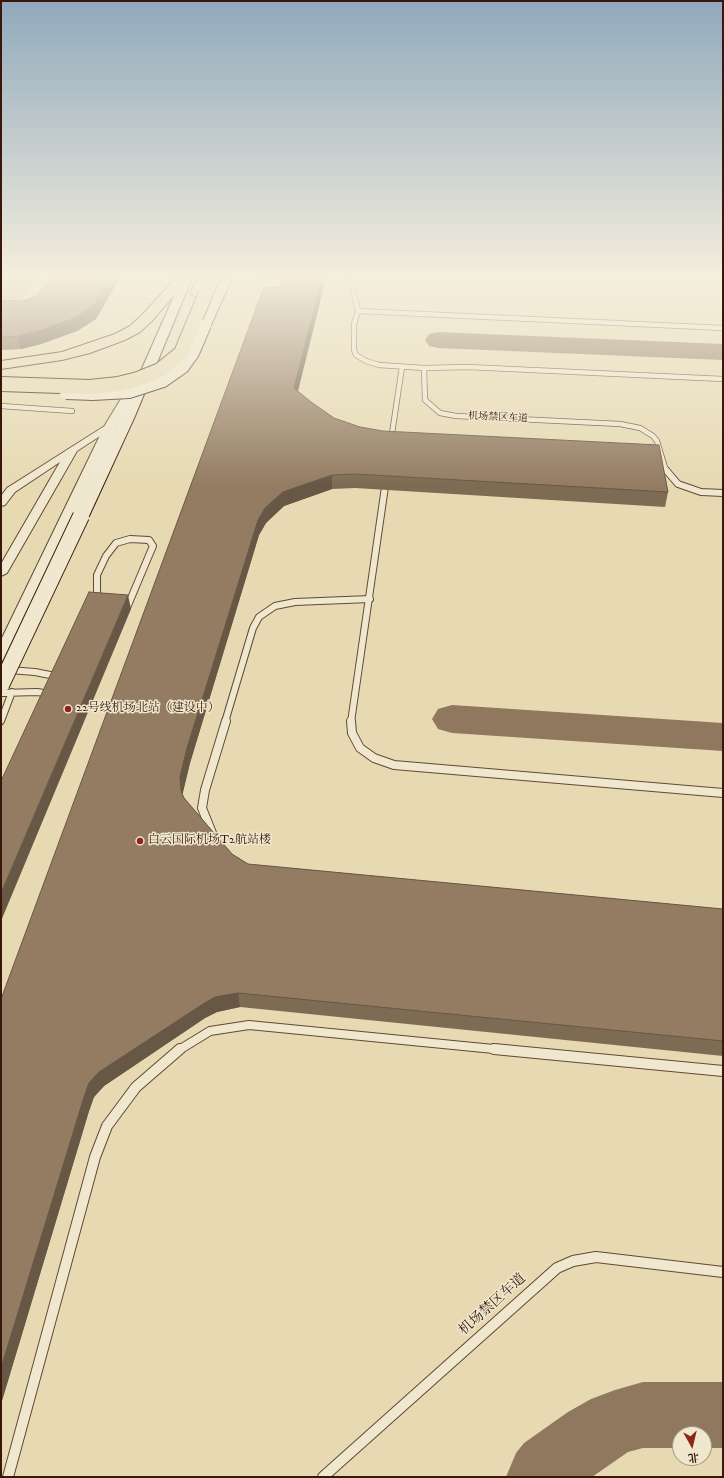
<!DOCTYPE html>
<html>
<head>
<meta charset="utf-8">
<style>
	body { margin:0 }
	#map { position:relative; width:724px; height:1478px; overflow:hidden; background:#e7dab3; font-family:"IM FELL DW Pica","Noto Serif SC",serif }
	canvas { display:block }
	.frame { position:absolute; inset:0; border:2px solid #39170a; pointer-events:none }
	.north { position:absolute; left:672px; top:1426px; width:40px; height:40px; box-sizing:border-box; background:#efe7ce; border:1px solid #a69480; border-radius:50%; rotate:172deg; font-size:11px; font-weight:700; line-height:16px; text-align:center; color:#39170a }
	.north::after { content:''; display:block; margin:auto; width:14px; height:18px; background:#8f2418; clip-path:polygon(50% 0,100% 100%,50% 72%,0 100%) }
</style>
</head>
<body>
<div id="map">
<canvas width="724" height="1478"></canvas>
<div class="frame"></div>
<div class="north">北</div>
</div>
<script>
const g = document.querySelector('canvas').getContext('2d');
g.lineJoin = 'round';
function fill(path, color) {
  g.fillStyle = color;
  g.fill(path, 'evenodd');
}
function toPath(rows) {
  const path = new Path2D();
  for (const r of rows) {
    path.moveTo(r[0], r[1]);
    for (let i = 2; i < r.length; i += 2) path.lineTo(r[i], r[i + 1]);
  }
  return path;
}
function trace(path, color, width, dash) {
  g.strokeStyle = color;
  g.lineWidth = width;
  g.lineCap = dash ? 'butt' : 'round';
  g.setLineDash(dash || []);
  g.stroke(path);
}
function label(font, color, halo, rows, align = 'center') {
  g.font = font + ' "IM FELL DW Pica","Noto Serif SC",serif';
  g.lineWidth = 3;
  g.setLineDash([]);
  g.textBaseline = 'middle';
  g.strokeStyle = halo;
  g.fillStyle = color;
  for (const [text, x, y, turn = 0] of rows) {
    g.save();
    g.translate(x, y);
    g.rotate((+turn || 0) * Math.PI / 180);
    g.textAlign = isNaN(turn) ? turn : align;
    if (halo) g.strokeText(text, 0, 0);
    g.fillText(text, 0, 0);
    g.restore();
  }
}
fill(toPath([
	[1,278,39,278,20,302,1,302]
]), '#c9b996');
fill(toPath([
	[438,332,723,344,723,360,438,348,429,346,425,340,429,334,438,332],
	[452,705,723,723,723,751,452,733,438,729,432,719,438,709,452,705],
	[643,1382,723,1382,723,1448,704,1448,704,1434,680,1434,680,1448,643,1448,628,1452,592,1477,506,1477,516,1453,524,1443,568,1412,591,1399,615,1390,643,1382]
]), '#90785e');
const serviceFar3 = toPath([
	[350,278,358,311,354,324,354,350,356,355,366,361,379,365,424,368,425,400,440,413,456,416,620,424,640,428,653,436,657,441,666,471],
	[358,311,723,328],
	[424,368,468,367,723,379],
	[1,406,72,411],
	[391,440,402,367]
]);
const serviceFar2 = toPath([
	[666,470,678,484,701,492,723,493],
	[97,602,97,575,106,556,116,543,130,539,149,540,153,546,126,610],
	[9,670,35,672,60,677],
	[1,693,37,692,51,694],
	[1,721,12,692],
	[225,722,253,628,259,617,275,606,295,602,370,599],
	[351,722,386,480]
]);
const serviceFar1 = toPath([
	[351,721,352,733,360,748,374,758,394,765,723,793],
	[212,833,202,808,205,790,226,721],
	[179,1050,210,1031,249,1025,504,1050]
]);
const service = toPath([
	[494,1049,723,1071],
	[8,1477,95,1157,107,1126,136,1087,180,1049],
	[323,1477,557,1268,573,1261,596,1257,723,1272]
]);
const minor = toPath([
	[111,422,116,425,114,427,77,451,7,573,1,576,1,564,60,462,15,492,5,505,1,506,1,496,7,488,111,422]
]);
const tertiary = toPath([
	[139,376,145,379,117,425,9,656,7,660,1,661,1,640,105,425,133,379,139,376]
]);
const secondary = toPath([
	[182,278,192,278,135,416,89,516,86,519,81,521,76,519,73,516,121,416,182,278],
	[222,278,232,278,211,325,209,327,201,327,199,325,222,278]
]);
const trunk = toPath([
	[176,278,189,278,152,321,140,332,125,340,90,353,62,360,1,369,1,361,62,352,115,334,130,326,142,315,176,278],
	[198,278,210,278,201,296,196,297,190,293,198,278]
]);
trace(serviceFar3, '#644834', 6);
trace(serviceFar2, '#644834', 8);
trace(serviceFar1, '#644834', 10);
trace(service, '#644834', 12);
trace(minor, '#644834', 2);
trace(tertiary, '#644834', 2);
trace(secondary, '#39170a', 2);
trace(trunk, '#39170a', 2);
trace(serviceFar3, '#efe7ce', 4.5);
trace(serviceFar2, '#efe7ce', 6);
trace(serviceFar1, '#efe7ce', 8);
trace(service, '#efe7ce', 10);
fill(minor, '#efe7ce');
fill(tertiary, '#efe7ce');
fill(secondary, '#efe7ce');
fill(trunk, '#e7dab3');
const secondaryBridgeFar1 = toPath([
	[66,393,93,394,129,392,163,381,183,367,193,353,205,325]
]);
const secondaryBridge = toPath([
	[1,685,81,516]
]);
const trunkBridge = toPath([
	[1,384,90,387,118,384,138,379,160,370,181,353,206,293]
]);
trace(secondaryBridgeFar1, '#39170a', 14, []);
trace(secondaryBridge, '#39170a', 18, []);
trace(trunkBridge, '#39170a', 16, []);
trace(secondaryBridgeFar1, '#efe7ce', 12);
trace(secondaryBridge, '#efe7ce', 16);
trace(trunkBridge, '#e7dab3', 14);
fill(toPath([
	[241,278,326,278,298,391,311,402,334,418,360,427,668,492,665,507,355,488,332,489,284,506,266,523,259,535,190,763,183,792,183,796,184,798,232,854,248,864,723,909,723,1056,240,1007,217,1012,205,1018,104,1086,94,1097,89,1111,1,1404,1,999,279,287,282,280],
	[1,300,96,319,77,331,41,344,21,349,1,350]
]), '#7e6b54');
fill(toPath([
	[111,278,120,278,96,319,77,331,41,344,21,349,18,336],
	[322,278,326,278,295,402,294,388],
	[332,475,332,489,284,506,266,523,259,535,190,763,183,792,183,806,181,791,180,777,187,748,258,520,265,508,283,492],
	[128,595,131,609,1,921,1,893],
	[238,993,240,1007,217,1012,205,1018,104,1086,94,1097,89,1111,1,1404,1,1368,84,1097,89,1083,99,1072,203,1004,215,997]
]), '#675745');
const building = toPath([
	[50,278,111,278,93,306,75,318,38,331,18,336,1,337,1,300,22,301,35,297,40,292,50,278],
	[283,278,322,278,294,388,311,402,334,418,360,427,383,431,659,445,668,492,355,474,332,475,283,492,265,508,258,520,187,748,180,777,181,791,184,798,232,854,248,864,723,909,723,1041,238,993,215,997,203,1004,99,1072,89,1083,84,1097,1,1368,1,999,264,287,279,287,283,278],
	[89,592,128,595,1,893,1,781,89,592]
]);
fill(building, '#937c62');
trace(building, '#675745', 1);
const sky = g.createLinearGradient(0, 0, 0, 485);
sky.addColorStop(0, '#90a9bc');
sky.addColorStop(0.57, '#f4eedd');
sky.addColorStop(1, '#f4eedd00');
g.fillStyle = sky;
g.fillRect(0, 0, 724, 485);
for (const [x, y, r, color] of [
	[68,709,4,"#8f2418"],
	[140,841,4,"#8f2418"]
]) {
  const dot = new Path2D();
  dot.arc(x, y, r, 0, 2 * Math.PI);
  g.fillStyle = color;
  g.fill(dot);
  trace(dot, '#efe7ce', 1.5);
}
label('10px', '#39170a', '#efe7ce', [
	["机场禁区车道",498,418,3]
]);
label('12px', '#39170a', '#efe7ce', [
	["22号线机场北站（建设中）",76,709],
	["白云国际机场T2航站楼",148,841]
], 'left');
label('14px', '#39170a', '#efe7ce', [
	["机场禁区车道",493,1305,-42]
]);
</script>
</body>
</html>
